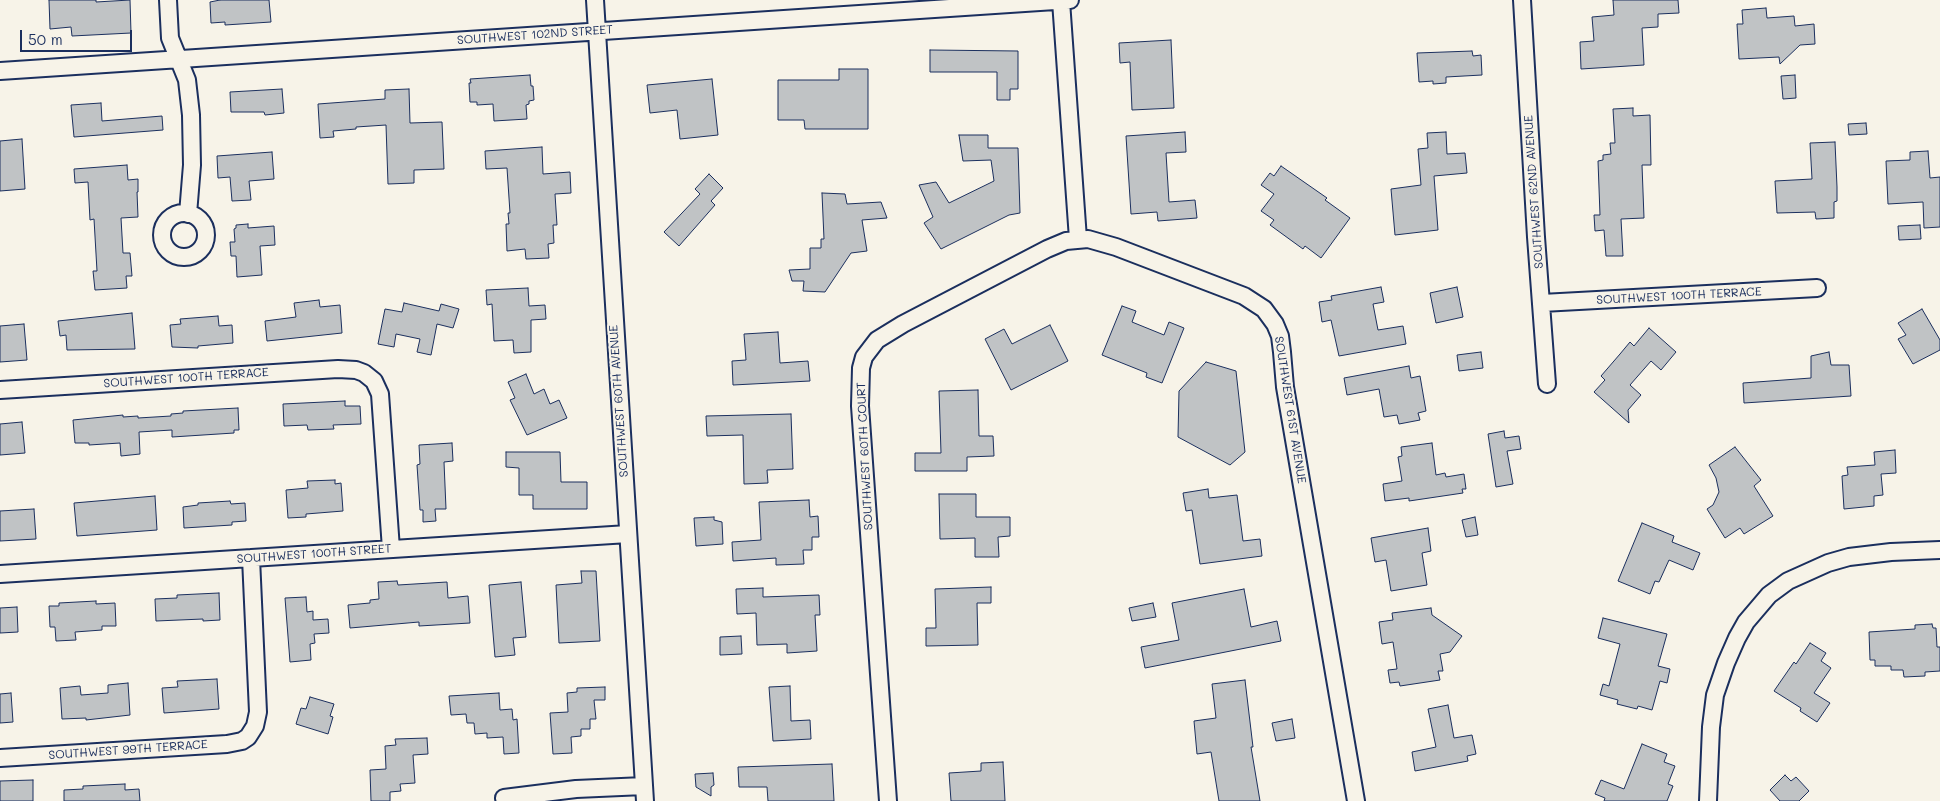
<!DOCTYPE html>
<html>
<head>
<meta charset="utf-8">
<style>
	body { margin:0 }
	#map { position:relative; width:1940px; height:801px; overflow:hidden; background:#f7f3e8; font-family:Mali,sans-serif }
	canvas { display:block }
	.scale { position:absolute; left:20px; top:30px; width:112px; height:22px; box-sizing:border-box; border:2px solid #1b2f5e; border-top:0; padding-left:6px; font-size:15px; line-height:18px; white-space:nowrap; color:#1b2f5e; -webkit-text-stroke:4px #f7f3e8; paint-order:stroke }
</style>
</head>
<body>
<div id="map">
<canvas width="1940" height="801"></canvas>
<div class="scale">50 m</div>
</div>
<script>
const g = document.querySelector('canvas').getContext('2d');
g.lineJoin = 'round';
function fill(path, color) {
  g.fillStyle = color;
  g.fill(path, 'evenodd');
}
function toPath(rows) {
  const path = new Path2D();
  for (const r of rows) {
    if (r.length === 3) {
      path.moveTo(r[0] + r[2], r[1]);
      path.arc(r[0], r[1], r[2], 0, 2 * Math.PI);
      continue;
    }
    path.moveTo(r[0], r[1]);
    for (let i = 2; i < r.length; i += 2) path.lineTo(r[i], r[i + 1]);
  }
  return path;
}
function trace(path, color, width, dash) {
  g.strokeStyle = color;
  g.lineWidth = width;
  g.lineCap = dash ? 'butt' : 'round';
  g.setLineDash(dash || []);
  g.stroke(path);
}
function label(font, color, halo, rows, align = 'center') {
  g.font = font + ' Mali,sans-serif';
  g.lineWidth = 4;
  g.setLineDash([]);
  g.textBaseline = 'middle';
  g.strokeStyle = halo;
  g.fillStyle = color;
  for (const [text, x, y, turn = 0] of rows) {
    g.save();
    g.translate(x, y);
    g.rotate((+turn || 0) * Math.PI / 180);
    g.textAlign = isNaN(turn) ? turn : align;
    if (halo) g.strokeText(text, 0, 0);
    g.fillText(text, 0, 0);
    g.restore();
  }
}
const building = toPath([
	[49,0,96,0,96,2,130,0,131,33,72,36,71,27,50,29,49,0],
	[220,0,269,0,271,22,225,25,225,22,211,23,210,2,220,0],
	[1613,0,1678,0,1679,13,1658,14,1658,27,1642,28,1644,65,1581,69,1580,42,1594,41,1592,17,1614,15,1613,0],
	[1766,8,1767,18,1794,16,1795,26,1814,24,1815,44,1800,45,1780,64,1779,57,1739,59,1737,24,1743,24,1742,10,1766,8],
	[1171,40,1174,108,1132,110,1130,62,1120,63,1119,43,1171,40],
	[930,50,1018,51,1018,89,1010,89,1010,100,997,100,997,72,930,72,930,50],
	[1472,51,1473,56,1481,55,1482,75,1446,77,1446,83,1433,84,1433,81,1419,82,1417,53,1472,51],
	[839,69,868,69,868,129,805,129,804,120,778,120,778,80,839,80,839,69],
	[530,75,531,86,533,86,534,100,529,101,529,104,526,105,527,119,494,121,493,104,477,105,477,102,470,102,469,83,471,83,470,79,530,75],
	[1795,75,1796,98,1783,99,1781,76,1795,75],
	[712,79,718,135,680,139,677,110,650,113,647,85,712,79],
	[282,89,284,113,265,115,264,112,231,112,230,92,282,89],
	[409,89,410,123,442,122,444,169,414,170,414,183,388,184,386,125,356,127,356,129,333,131,334,137,320,138,318,104,385,99,385,90,409,89],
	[101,103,102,121,162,116,163,130,74,137,71,105,101,103],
	[1633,108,1633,116,1650,115,1651,165,1642,165,1644,218,1621,219,1623,256,1606,256,1604,230,1595,231,1594,215,1600,215,1598,161,1603,160,1603,155,1611,154,1610,143,1615,143,1613,109,1633,108],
	[1866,123,1867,134,1849,135,1848,124,1866,123],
	[1185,132,1186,152,1166,153,1169,202,1195,200,1197,218,1158,221,1157,212,1131,214,1126,136,1185,132],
	[1446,132,1447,154,1465,153,1467,173,1434,176,1438,230,1395,235,1391,189,1421,185,1418,149,1428,148,1427,133,1446,132],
	[959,135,988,135,988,148,1018,148,1020,213,1009,215,941,249,924,223,933,217,919,185,936,182,949,203,994,181,991,160,963,161,959,135],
	[22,139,25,189,0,191,0,141,22,139],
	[1835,142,1837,187,1837,201,1834,202,1834,218,1816,219,1815,212,1777,213,1775,181,1812,179,1810,143,1835,142],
	[542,147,543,174,570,172,571,193,555,194,557,225,553,225,554,243,548,244,549,258,526,259,525,249,507,251,506,224,509,224,508,213,510,213,507,168,486,169,485,151,542,147],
	[1928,151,1930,178,1940,177,1940,227,1924,228,1923,202,1888,204,1886,161,1910,160,1910,152,1928,151],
	[272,152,274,179,249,181,251,200,232,201,230,177,218,178,217,156,272,152],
	[127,165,128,180,138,179,138,192,137,192,138,217,121,218,123,253,130,253,132,276,126,276,127,288,95,290,93,271,97,271,94,219,90,220,88,182,75,183,74,169,127,165],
	[1281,166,1327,198,1325,200,1350,218,1321,258,1305,246,1303,249,1270,225,1274,220,1261,211,1274,194,1261,185,1270,173,1274,176,1281,166],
	[709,174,723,188,711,201,715,205,679,246,664,232,700,194,695,189,709,174],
	[822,193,845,194,847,204,881,202,887,218,862,220,867,251,851,253,825,292,803,291,804,281,792,281,789,270,810,269,810,248,821,248,821,239,824,239,822,193],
	[248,224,248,228,274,226,275,245,260,246,262,275,237,277,236,256,231,256,230,242,235,242,234,229,236,228,236,225,248,224],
	[1920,225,1921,239,1899,240,1898,226,1920,225],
	[1381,287,1384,302,1373,304,1378,330,1403,326,1406,344,1339,356,1331,320,1322,322,1319,302,1332,300,1331,296,1381,287],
	[1457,287,1463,317,1436,323,1430,293,1457,287],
	[528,288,529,306,545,305,546,319,531,320,531,352,514,353,513,340,494,341,492,304,487,305,486,290,528,288],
	[319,300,320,307,340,305,342,333,267,341,265,321,296,317,294,303,319,300],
	[404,303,439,311,441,304,459,309,453,328,437,324,431,355,417,352,420,339,396,334,394,347,378,344,385,309,402,312,404,303],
	[1122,306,1136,311,1132,322,1164,335,1169,322,1184,328,1162,383,1146,377,1147,373,1102,355,1122,306],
	[1922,309,1940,340,1940,350,1913,364,1898,339,1906,335,1898,323,1922,309],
	[132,313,135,349,67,350,66,335,60,336,58,321,132,313],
	[218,316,219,326,232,325,233,343,198,346,198,348,172,347,170,325,181,324,180,319,218,316],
	[24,324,27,360,0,362,0,326,24,324],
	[1050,325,1068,361,1011,390,985,339,1004,329,1012,344,1050,325],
	[1649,328,1676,352,1661,370,1651,361,1630,385,1641,395,1628,410,1629,423,1594,392,1605,380,1601,376,1620,354,1630,342,1634,346,1649,328],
	[778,332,780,363,808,361,810,381,733,385,732,361,746,360,744,334,778,332],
	[1481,352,1483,368,1459,371,1457,355,1481,352],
	[1829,352,1831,365,1849,365,1851,396,1744,403,1743,383,1811,378,1811,356,1829,352],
	[1206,362,1236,371,1245,452,1230,465,1178,437,1179,391,1206,362],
	[1409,366,1411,378,1420,376,1426,411,1418,413,1420,420,1399,424,1397,415,1384,417,1379,389,1347,395,1344,378,1409,366],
	[526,374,534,394,544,389,550,404,559,400,567,418,527,435,510,400,515,398,508,382,526,374],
	[978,390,979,436,993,436,994,456,967,457,967,471,915,471,915,453,941,453,939,391,978,390],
	[345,401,345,406,360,406,361,424,333,425,334,429,308,430,307,425,284,426,283,404,345,401],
	[238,408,239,430,234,430,234,433,172,437,172,430,139,432,140,454,121,456,120,443,89,445,89,443,75,443,73,420,123,415,123,417,138,416,138,418,171,416,171,414,183,413,183,411,238,408],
	[791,414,793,469,767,470,768,483,744,484,743,435,707,436,706,416,791,414],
	[22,422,25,453,0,455,0,424,22,422],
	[1504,431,1505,438,1519,436,1521,449,1507,451,1513,484,1496,487,1488,434,1504,431],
	[452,443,453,461,444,462,446,509,435,509,436,521,423,522,423,510,420,510,417,465,420,464,419,445,452,443],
	[1432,443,1436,475,1445,473,1446,477,1464,474,1466,489,1462,489,1463,493,1409,501,1409,498,1385,501,1383,484,1402,481,1398,457,1402,456,1401,447,1432,443],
	[1735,447,1761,480,1754,486,1773,516,1744,534,1740,528,1725,538,1707,509,1713,505,1719,492,1716,478,1709,465,1735,447],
	[1895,450,1896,473,1881,474,1883,495,1874,496,1874,506,1844,509,1842,476,1848,475,1847,467,1875,465,1874,452,1895,450],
	[506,452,560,452,561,482,587,482,587,509,533,509,533,495,519,495,519,468,506,467,506,452],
	[335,480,335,484,341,483,343,511,306,514,306,517,288,518,286,490,308,488,307,481,335,480],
	[1208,489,1209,498,1237,495,1243,541,1260,539,1262,556,1200,564,1192,510,1186,511,1183,493,1208,489],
	[939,494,976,494,976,517,1010,517,1010,536,998,537,999,557,975,557,975,538,940,539,939,494],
	[155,496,157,530,77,536,74,503,155,496],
	[809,500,810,517,818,516,819,537,812,537,812,550,803,550,804,564,776,565,776,558,733,561,732,542,761,540,759,502,809,500],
	[230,501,231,504,245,503,246,521,232,522,232,525,184,528,183,507,198,505,198,503,230,501],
	[34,509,36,539,0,541,0,511,34,509],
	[714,517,714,520,722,522,723,544,696,546,694,518,714,517],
	[1475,517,1478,535,1466,537,1462,520,1475,517],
	[1642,523,1674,536,1672,542,1700,553,1693,570,1669,560,1659,582,1655,581,1650,594,1618,581,1642,523],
	[1428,528,1431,551,1422,553,1427,585,1391,591,1386,560,1375,562,1371,538,1428,528],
	[581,571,596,571,600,641,559,643,556,585,582,583,581,571],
	[397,581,398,585,447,582,448,598,468,596,470,623,419,626,419,622,350,628,348,605,370,603,370,600,379,599,378,582,397,581],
	[521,582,526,637,513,638,515,655,495,657,489,585,521,582],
	[991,587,991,603,977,603,978,645,926,646,926,628,936,628,935,589,991,587],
	[763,588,763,597,819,595,820,615,815,615,817,651,787,653,787,644,757,645,756,613,737,614,736,589,763,588],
	[1244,589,1251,627,1277,621,1281,641,1145,668,1141,647,1179,640,1172,603,1244,589],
	[219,593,220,620,203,621,203,619,156,621,155,599,177,598,177,595,219,593],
	[306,597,307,612,313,611,313,620,328,619,329,633,314,634,315,643,310,644,311,660,290,662,285,598,306,597],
	[96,601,96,604,115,603,116,626,102,626,102,630,75,632,76,640,56,641,55,627,50,627,49,606,59,606,59,603,96,601],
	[1153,603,1156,617,1132,621,1129,608,1153,603],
	[17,607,18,632,0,633,0,608,17,607],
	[1431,608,1432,615,1462,636,1450,652,1440,654,1443,671,1438,671,1440,680,1400,686,1399,682,1390,683,1388,670,1397,669,1393,642,1382,644,1379,622,1393,620,1392,613,1431,608],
	[1603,618,1667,634,1658,666,1670,669,1667,683,1660,681,1652,710,1638,706,1637,709,1617,704,1618,700,1600,695,1603,684,1609,686,1620,644,1598,638,1603,618],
	[1932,624,1933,628,1936,628,1937,647,1940,647,1940,671,1925,672,1925,676,1904,677,1903,670,1891,670,1891,666,1875,666,1875,660,1870,660,1869,632,1915,629,1915,625,1932,624],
	[741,636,742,654,720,655,720,637,741,636],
	[1810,643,1826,653,1821,661,1831,668,1814,693,1830,703,1817,722,1800,711,1801,708,1774,691,1794,662,1796,664,1810,643],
	[217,679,219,709,164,713,162,688,178,687,177,681,217,679],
	[1245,680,1253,747,1251,747,1260,801,1219,801,1211,752,1197,754,1194,721,1216,718,1212,684,1245,680],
	[128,683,130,715,86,720,86,718,62,719,60,688,80,686,81,695,108,693,108,685,128,683],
	[790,686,791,721,810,720,811,739,773,741,769,687,790,686],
	[605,687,605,700,594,700,596,719,590,719,590,729,581,729,581,736,571,737,572,753,553,754,550,713,568,712,567,693,577,692,577,688,605,687],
	[11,693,13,722,0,723,0,694,11,693],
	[499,693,500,710,512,709,513,720,517,719,519,753,504,754,503,737,487,738,487,733,475,734,474,723,467,723,466,714,451,715,449,696,499,693],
	[310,697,334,704,330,716,333,717,328,734,296,724,301,708,306,709,310,697],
	[1448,705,1454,738,1472,735,1476,754,1467,756,1468,761,1415,771,1412,752,1436,747,1428,709,1448,705],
	[1292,719,1295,738,1276,741,1272,723,1292,719],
	[427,738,428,754,413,755,415,783,400,784,401,791,390,792,390,801,371,801,370,770,386,769,385,746,396,745,395,739,427,738],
	[1642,744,1667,754,1664,762,1675,766,1668,784,1673,786,1667,801,1604,801,1605,798,1595,794,1601,780,1624,789,1642,744],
	[1003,762,1005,801,951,801,949,773,981,771,981,763,1003,762],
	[832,764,834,801,768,801,767,787,739,787,738,767,832,764],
	[713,773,714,785,711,787,711,796,696,787,695,774,713,773],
	[1785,775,1791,781,1796,777,1809,791,1799,801,1780,801,1770,790,1785,775],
	[33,780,33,801,0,801,0,781,33,780],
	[125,784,125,790,139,789,140,801,64,801,64,790,83,789,83,786,125,784]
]);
fill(building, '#c0c3c5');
trace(building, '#1b2f5e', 1);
const street = toPath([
	[168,0,170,38,187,80,191,115,192,165,188,214],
	[595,0,645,801],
	[1522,0,1536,237,1547,384],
	[1061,1,1078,239],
	[0,71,1070,0],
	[184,235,22],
	[1542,303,1817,288],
	[0,390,338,369,356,370,364,373,374,381,380,394,391,549],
	[0,574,628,534],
	[0,758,227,744,242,741,248,737,255,726,258,712,251,558],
	[504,798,576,789,644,786],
	[888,801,860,406,861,368,864,357,877,340,903,324,1047,249,1066,241,1088,239,1116,247,1244,296,1264,309,1275,324,1280,336,1282,352,1285,387,1356,801],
	[1708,801,1711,727,1715,695,1726,663,1737,638,1746,622,1769,595,1788,581,1828,563,1849,557,1891,552,1940,550]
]);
trace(street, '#1b2f5e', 20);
trace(street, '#f7f3e8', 16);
label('12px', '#1b2f5e', '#f7f3e8', [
	["SOUTHWEST 102ND STREET",535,35,-4],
	["SOUTHWEST 62ND AVENUE",1534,192,-94],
	["SOUTHWEST 100TH TERRACE",1679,296,-3],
	["SOUTHWEST 100TH TERRACE",186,378,-4],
	["SOUTHWEST 60TH AVENUE",619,401,-94],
	["SOUTHWEST 61ST AVENUE",1290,410,81],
	["SOUTHWEST 60TH COURT",865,456,-93],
	["SOUTHWEST 100TH STREET",314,554,-4],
	["SOUTHWEST 99TH TERRACE",128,750,-4]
]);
</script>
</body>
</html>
